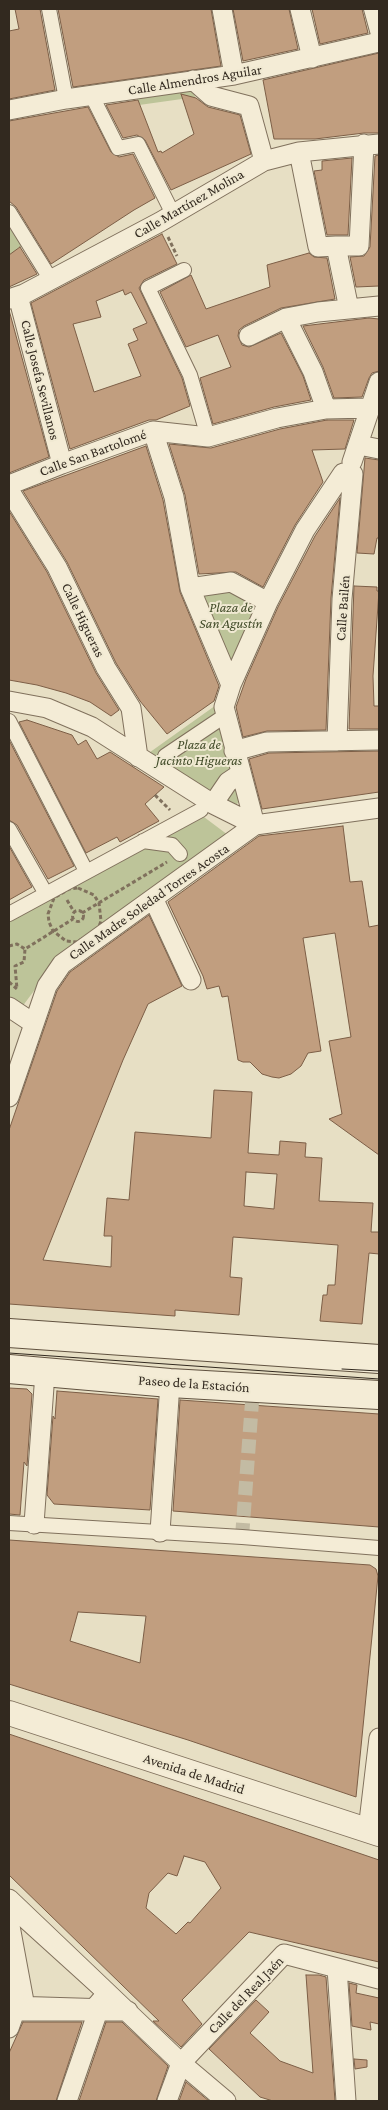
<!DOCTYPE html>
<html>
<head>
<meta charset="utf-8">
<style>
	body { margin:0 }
	#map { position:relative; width:388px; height:2110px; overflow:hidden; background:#e7dfc4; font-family:"Crimson Pro",serif }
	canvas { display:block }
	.frame { position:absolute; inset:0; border:10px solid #32291f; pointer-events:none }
</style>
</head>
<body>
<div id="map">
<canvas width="388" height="2110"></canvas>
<div class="frame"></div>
</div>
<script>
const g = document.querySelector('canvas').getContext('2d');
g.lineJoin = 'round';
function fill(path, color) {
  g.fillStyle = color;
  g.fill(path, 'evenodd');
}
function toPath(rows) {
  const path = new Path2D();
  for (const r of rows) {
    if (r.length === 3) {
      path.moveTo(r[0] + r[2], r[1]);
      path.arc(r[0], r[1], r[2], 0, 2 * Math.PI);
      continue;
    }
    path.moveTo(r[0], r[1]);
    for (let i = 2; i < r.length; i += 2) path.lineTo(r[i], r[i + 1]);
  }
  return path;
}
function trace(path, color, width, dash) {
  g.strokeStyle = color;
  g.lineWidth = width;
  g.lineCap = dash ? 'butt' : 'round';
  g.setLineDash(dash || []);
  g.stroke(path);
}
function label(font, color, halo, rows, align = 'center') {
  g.font = font + ' "Crimson Pro",serif';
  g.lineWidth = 4;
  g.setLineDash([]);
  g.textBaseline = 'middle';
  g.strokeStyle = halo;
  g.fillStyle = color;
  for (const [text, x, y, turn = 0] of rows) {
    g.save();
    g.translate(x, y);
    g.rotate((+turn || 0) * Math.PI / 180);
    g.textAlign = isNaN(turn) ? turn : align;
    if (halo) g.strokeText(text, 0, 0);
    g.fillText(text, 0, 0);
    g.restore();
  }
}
fill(toPath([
	[192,84,195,97,182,99,139,105,136,93],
	[9,217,26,243,17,249,19,252,9,257],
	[234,589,262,606,231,667,198,602,203,595],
	[219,703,240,800,234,808,146,755],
	[204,817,232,838,62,953,19,1011,9,1004,9,922]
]), '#bdc499');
const building = toPath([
	[15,9,40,9,55,90,9,99,9,31,19,29,15,9],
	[58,9,211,9,221,66,73,87,58,9],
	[233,9,289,9,298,49,243,61,233,9],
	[312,9,362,9,368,33,320,44,312,9],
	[379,53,379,133,364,133,315,139,274,139,263,80,379,53],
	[181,94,196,98,208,107,240,115,251,154,171,190,145,140,137,135,123,138,106,105,138,100,158,152,161,151,162,153,194,134,181,94],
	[88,107,111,152,119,157,133,154,155,198,134,210,51,264,16,207,9,201,9,121,88,107],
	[379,155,379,286,356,287,350,257,364,256,370,247,375,156,379,155],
	[352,158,348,235,327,235,314,171,322,170,322,161,352,158],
	[162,234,177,264,144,280,139,288,182,378,190,406,156,420,149,420,70,449,31,303,162,234],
	[123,290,125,295,131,292,147,323,133,329,138,340,128,344,141,376,94,392,73,324,101,317,96,301,123,290],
	[20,247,37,274,9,287,9,255,20,247],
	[309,253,314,257,327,258,335,299,281,308,244,326,239,330,238,336,242,345,249,347,281,333,303,376,311,400,274,407,213,424,200,378,231,367,218,335,186,347,160,292,191,275,206,309,270,287,267,265,309,253],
	[9,310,49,457,9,473,9,310],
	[369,318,379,319,379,371,372,373,369,378,362,397,334,398,323,367,303,326,369,318],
	[327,420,354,420,345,449,312,450,323,482,295,525,263,587,236,572,199,574,185,495,169,444,211,448,280,429,327,420],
	[146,446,163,500,180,592,219,686,214,701,167,734,140,701,116,663,67,562,23,491,146,446],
	[365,458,379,460,379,538,377,538,374,554,357,553,365,458],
	[340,498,331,598,326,730,267,731,243,737,236,707,246,679,278,607,315,536,340,498],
	[9,511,47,572,96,673,119,710,111,716,90,702,66,693,37,685,9,680,9,511],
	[354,586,377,587,377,591,379,591,373,676,374,706,379,706,379,729,349,729,354,586],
	[27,720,72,735,78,745,86,740,97,759,110,752,164,787,145,804,159,821,120,842,117,837,86,853,19,722,27,720],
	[9,740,74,866,48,879,17,825,9,820,9,740],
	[379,751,379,792,262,809,249,759,269,753,379,751],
	[343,826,350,882,362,881,369,927,379,925,379,1155,329,1119,342,1114,329,1041,351,1037,335,933,303,938,321,1051,308,1053,301,1066,291,1074,279,1078,272,1077,262,1074,250,1062,243,1062,238,1060,228,996,222,997,219,986,207,989,203,976,168,902,259,836,343,826],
	[9,846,32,887,9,900,9,846],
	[149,915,182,986,148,1004,123,1060,43,1260,111,1267,112,1236,104,1236,107,1198,129,1200,135,1132,211,1138,214,1090,252,1092,248,1153,279,1155,280,1141,306,1143,305,1157,322,1158,319,1201,373,1203,371,1232,379,1232,379,1254,369,1253,362,1324,320,1321,323,1295,327,1295,328,1285,335,1285,338,1245,233,1237,230,1277,242,1278,239,1315,175,1310,175,1316,9,1304,9,1130,57,991,70,972,149,915],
	[246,1172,277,1174,274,1209,244,1206,246,1172],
	[9,1388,27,1389,32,1394,27,1466,24,1462,20,1515,9,1514,9,1388],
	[57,1391,158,1399,150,1510,54,1504,47,1495,53,1416,55,1419,57,1391],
	[180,1400,379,1414,379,1527,173,1511,180,1400],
	[9,1540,370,1565,376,1569,378,1576,356,1797,188,1740,9,1684,9,1540],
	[78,1612,146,1616,140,1663,70,1641,78,1612],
	[9,1734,379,1860,379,1962,249,1932,182,2000,202,2024,181,2047,153,2021,159,2021,9,1875,9,1734],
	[184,1856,205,1862,221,1888,190,1923,188,1922,176,1934,146,1908,149,1893,168,1873,177,1876,184,1856],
	[306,1975,319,1975,326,1977,335,2101,273,2101,260,2097,209,2049,256,2000,269,2012,250,2033,280,2061,313,2073,306,1975],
	[349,1983,357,1985,356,1993,379,1998,379,2024,370,2022,371,2030,352,2026,349,1983],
	[23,2022,82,2022,56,2101,9,2101,9,2053,23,2022],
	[106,2022,122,2022,168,2066,156,2101,79,2101,106,2022],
	[354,2059,367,2060,367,2067,355,2069,354,2059],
	[186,2082,209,2101,179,2101,186,2082]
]);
fill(building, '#c19e7f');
trace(building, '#7c5e46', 1);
trace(toPath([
	[242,1537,252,1402]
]), '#c3bba3', 14, [14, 7]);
const pedestrian = toPath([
	[49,9,66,99],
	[371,9,379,38],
	[92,96,118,148,138,144,173,214],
	[9,212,51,280],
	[184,270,148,288,190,375,208,437],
	[9,721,86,871],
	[165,756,226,715],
	[9,829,46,894],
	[143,841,172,845,180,854],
	[9,914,201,810],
	[9,1523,242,1537,379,1548],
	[9,1907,104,1993,93,2006,27,2004,9,1907]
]);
const minor = toPath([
	[222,9,234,75],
	[300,9,312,58],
	[193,80,211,96,249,106,264,161],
	[9,110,66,99,234,75,379,42],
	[299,152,318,247,336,246,349,309],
	[336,246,359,246,364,144],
	[18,296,62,464],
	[9,299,24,294,160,222,264,161,299,152,379,144],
	[249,336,286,318],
	[370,408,326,409,313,372,286,318,318,312,379,306],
	[153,431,174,497,190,588],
	[359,445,379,449],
	[352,462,379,382],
	[9,485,62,464,153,431,208,437,277,418,326,409],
	[9,490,57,567,106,668,131,708,138,757],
	[268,602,305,530,343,473],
	[231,685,190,588,231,582,268,602,231,685,224,707,255,825],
	[9,701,47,708,92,727,213,804,255,825],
	[337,741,342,599,353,474],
	[234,751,267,742,379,740],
	[213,804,228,782,240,774],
	[255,825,379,808],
	[154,900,191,980],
	[9,1007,33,1023],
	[9,1097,47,986,62,964,255,825],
	[34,1524,45,1373],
	[160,1532,170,1383],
	[368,1830,379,1738],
	[9,1899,181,2063,226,2101],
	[9,1947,15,2011,9,2028],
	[337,1968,346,2101],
	[9,2011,128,2011],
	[67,2101,98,2011],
	[167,2101,181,2063,284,1954,379,1979]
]);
const tertiary = toPath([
	[9,1713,379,1834]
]);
const secondary = toPath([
	[9,1333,379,1359],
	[9,1369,170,1383,379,1395]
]);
trace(pedestrian, '#80715d', 16);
trace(minor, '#80715d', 21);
trace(tertiary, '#80715d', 26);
trace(secondary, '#615240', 30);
trace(toPath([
	[168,237,177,256],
	[155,795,170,810],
	[78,888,94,895,99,903,101,921,98,929,77,942,66,941,53,931,49,922,48,914,54,898,69,889,78,888],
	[67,900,74,912],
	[78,916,5.5],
	[82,913,167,862],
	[9,946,17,944,25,949],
	[9,982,17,989,15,966,24,962,25,949,73,919]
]), '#80715d', 3, [4, 2.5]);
trace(pedestrian, '#f4ecd6', 14);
trace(minor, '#f4ecd6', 19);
trace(tertiary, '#f4ecd6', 24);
trace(secondary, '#f4ecd6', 28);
trace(toPath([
	[9,1353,379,1379],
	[342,1369,379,1371]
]), '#32291f', 1);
label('14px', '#32291f', '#f0e9d2', [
	["Calle Almendros Aguilar",195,80,-9],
	["Calle Martínez Molina",189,204,-30],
	["Calle Josefa Sevillanos",40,380,76],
	["Calle San Bartolomé",93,453,-20],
	["Calle Bailén",343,608,-86],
	["Calle Higueras",83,620,64],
	["Calle Madre Soledad Torres Acosta",149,902,-35],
	["Paseo de la Estación",194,1384,4],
	["Avenida de Madrid",194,1774,18],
	["Calle del Real Jaén",246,1995,-46]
]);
label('italic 14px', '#414b28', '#f0e9d2', [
	["Plaza de",231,608],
	["San Agustín",231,624],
	["Plaza de",199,745],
	["Jacinto Higueras",199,761]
]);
</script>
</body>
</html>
